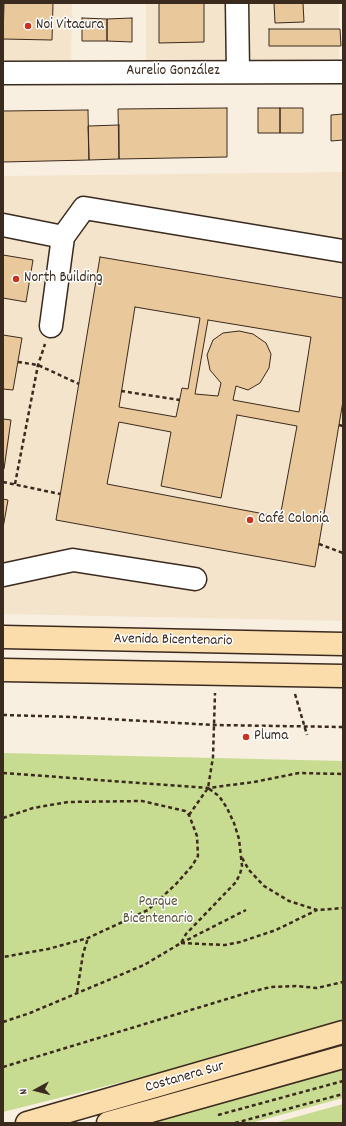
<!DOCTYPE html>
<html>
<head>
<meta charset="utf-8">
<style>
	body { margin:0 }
	#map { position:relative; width:346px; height:1126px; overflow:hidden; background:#f8efe1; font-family:Dekko,sans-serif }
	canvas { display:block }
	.frame { position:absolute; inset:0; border:4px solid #3b2a1e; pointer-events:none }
	.north { position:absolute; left:16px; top:1070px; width:40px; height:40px; -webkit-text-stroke:3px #fff; paint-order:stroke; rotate:263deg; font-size:11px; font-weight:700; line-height:16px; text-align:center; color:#3b2a1e }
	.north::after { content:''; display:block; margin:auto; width:14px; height:18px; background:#3b2a1e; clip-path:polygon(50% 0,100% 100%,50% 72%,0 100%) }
</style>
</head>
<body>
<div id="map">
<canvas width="346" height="1126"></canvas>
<div class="frame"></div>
<div class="north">N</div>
</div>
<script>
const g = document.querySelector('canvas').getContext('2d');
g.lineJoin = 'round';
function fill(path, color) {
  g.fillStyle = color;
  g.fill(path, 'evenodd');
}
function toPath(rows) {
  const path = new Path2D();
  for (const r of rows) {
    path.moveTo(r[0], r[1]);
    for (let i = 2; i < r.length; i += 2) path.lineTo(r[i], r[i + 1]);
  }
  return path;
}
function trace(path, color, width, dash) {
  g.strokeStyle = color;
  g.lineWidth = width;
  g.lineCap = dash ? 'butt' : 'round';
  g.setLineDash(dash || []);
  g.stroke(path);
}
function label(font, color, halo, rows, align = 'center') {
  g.font = font + ' Dekko,sans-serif';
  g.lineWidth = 3;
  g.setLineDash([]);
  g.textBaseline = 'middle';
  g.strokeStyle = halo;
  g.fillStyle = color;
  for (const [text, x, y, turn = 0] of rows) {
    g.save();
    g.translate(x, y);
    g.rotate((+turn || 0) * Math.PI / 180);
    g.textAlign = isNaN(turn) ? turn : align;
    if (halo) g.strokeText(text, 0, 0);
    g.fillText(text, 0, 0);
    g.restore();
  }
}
fill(toPath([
	[3,3,72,3,71,64,3,64],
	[146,3,228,3,229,52,227,59,216,63,146,64],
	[246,3,339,3,339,65,261,64,252,61,247,52],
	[343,172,343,621,3,614,3,176]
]), '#f4e4cc');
fill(toPath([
	[3,753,343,761,343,1021,146,1076,3,1112],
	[343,1066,343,1098,251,1123,133,1123],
	[343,1104,343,1123,274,1123]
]), '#c8dc91');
const building = toPath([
	[4,3,53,3,52,40,3,39,4,3],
	[159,3,204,3,204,42,159,43,159,3],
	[274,3,303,3,304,22,275,23,274,3],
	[82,18,107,19,107,41,82,41,82,18],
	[132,18,132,42,107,41,107,19,132,18],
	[269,29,340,29,341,46,269,46,269,29],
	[227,108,227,157,119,159,118,109,227,108],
	[258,108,280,108,280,133,258,133,258,108],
	[280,108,303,108,303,133,280,133,280,108],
	[88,110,89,160,3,162,3,111,88,110],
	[343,114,343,140,331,141,331,115,343,114],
	[119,125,119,159,89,160,88,126,119,125],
	[3,255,33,260,26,302,3,298,3,255],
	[100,257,343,298,343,401,315,567,56,520,100,257],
	[135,307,200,318,188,389,182,388,176,417,119,407,135,307],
	[208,320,311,337,299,412,233,400,236,386,248,390,260,383,269,368,271,354,266,343,253,334,239,331,223,333,213,340,207,355,210,370,221,383,218,396,195,394,208,320],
	[237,415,297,426,280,517,107,484,119,422,171,432,161,486,221,498,237,415],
	[3,335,22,338,13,390,3,389,3,335],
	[3,419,11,420,4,469,3,469,3,419],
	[3,499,8,500,3,528,3,499]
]);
fill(building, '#e9c99b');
trace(building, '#3b2a1e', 1);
const minor = toPath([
	[237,3,238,72],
	[3,73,343,72],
	[3,225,63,237,84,208,343,251],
	[51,326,63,237],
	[3,575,73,560,195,579]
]);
const major = toPath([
	[3,637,343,644],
	[3,670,343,676],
	[27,1123,343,1032],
	[108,1123,343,1057]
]);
trace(minor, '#3b2a1e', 25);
trace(major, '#3b2a1e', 25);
trace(toPath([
	[18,362,38,365,79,384],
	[121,391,180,400],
	[339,425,343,426],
	[3,482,60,494],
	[15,484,38,365,45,344],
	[319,544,343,553],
	[295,694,307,735],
	[3,715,73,717,214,725,343,727],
	[3,773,208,788,254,782,299,773,343,774],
	[189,815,208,788,213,757,215,693],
	[3,818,33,808,68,802,142,801,185,811,189,815,197,836,198,856,192,866,176,884,148,910,88,938,48,949,3,957],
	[242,858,249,870,264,886,289,901,317,910,343,908],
	[181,943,225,945,240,942,276,930,317,910],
	[181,943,246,910],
	[77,992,83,954,88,938],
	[3,1022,30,1013,144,965,181,943,186,934,236,882,240,874,242,866,239,839,234,823,227,808,219,796,208,788],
	[3,1067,250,992,271,987,296,986,317,988,343,982],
	[218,1115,343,1081],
	[235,1123,343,1094]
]), '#3b2a1e', 2.5, [4, 3]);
trace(minor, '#fff', 22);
trace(major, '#fbddab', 22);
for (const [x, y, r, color] of [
	[28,26,4,"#c8321e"],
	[16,279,4,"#c8321e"],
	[250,520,4,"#c8321e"],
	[246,737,4,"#c8321e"]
]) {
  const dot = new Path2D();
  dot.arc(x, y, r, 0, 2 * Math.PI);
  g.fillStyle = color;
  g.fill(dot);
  trace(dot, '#fff', 1.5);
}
label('15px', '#3b2a1e', '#fff', [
	["Noi Vitacura",36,26],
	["North Building",24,279],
	["Café Colonia",258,520],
	["Pluma",254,737]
], 'left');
label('15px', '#3b2a1e', '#fff', [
	["Aurelio González",173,72],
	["Avenida Bicentenario",173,641,1],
	["Costanera Sur",185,1078,-16]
]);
label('15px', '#5e563b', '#fff', [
	["Parque",158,903],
	["Bicentenario",158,920]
]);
</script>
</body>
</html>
